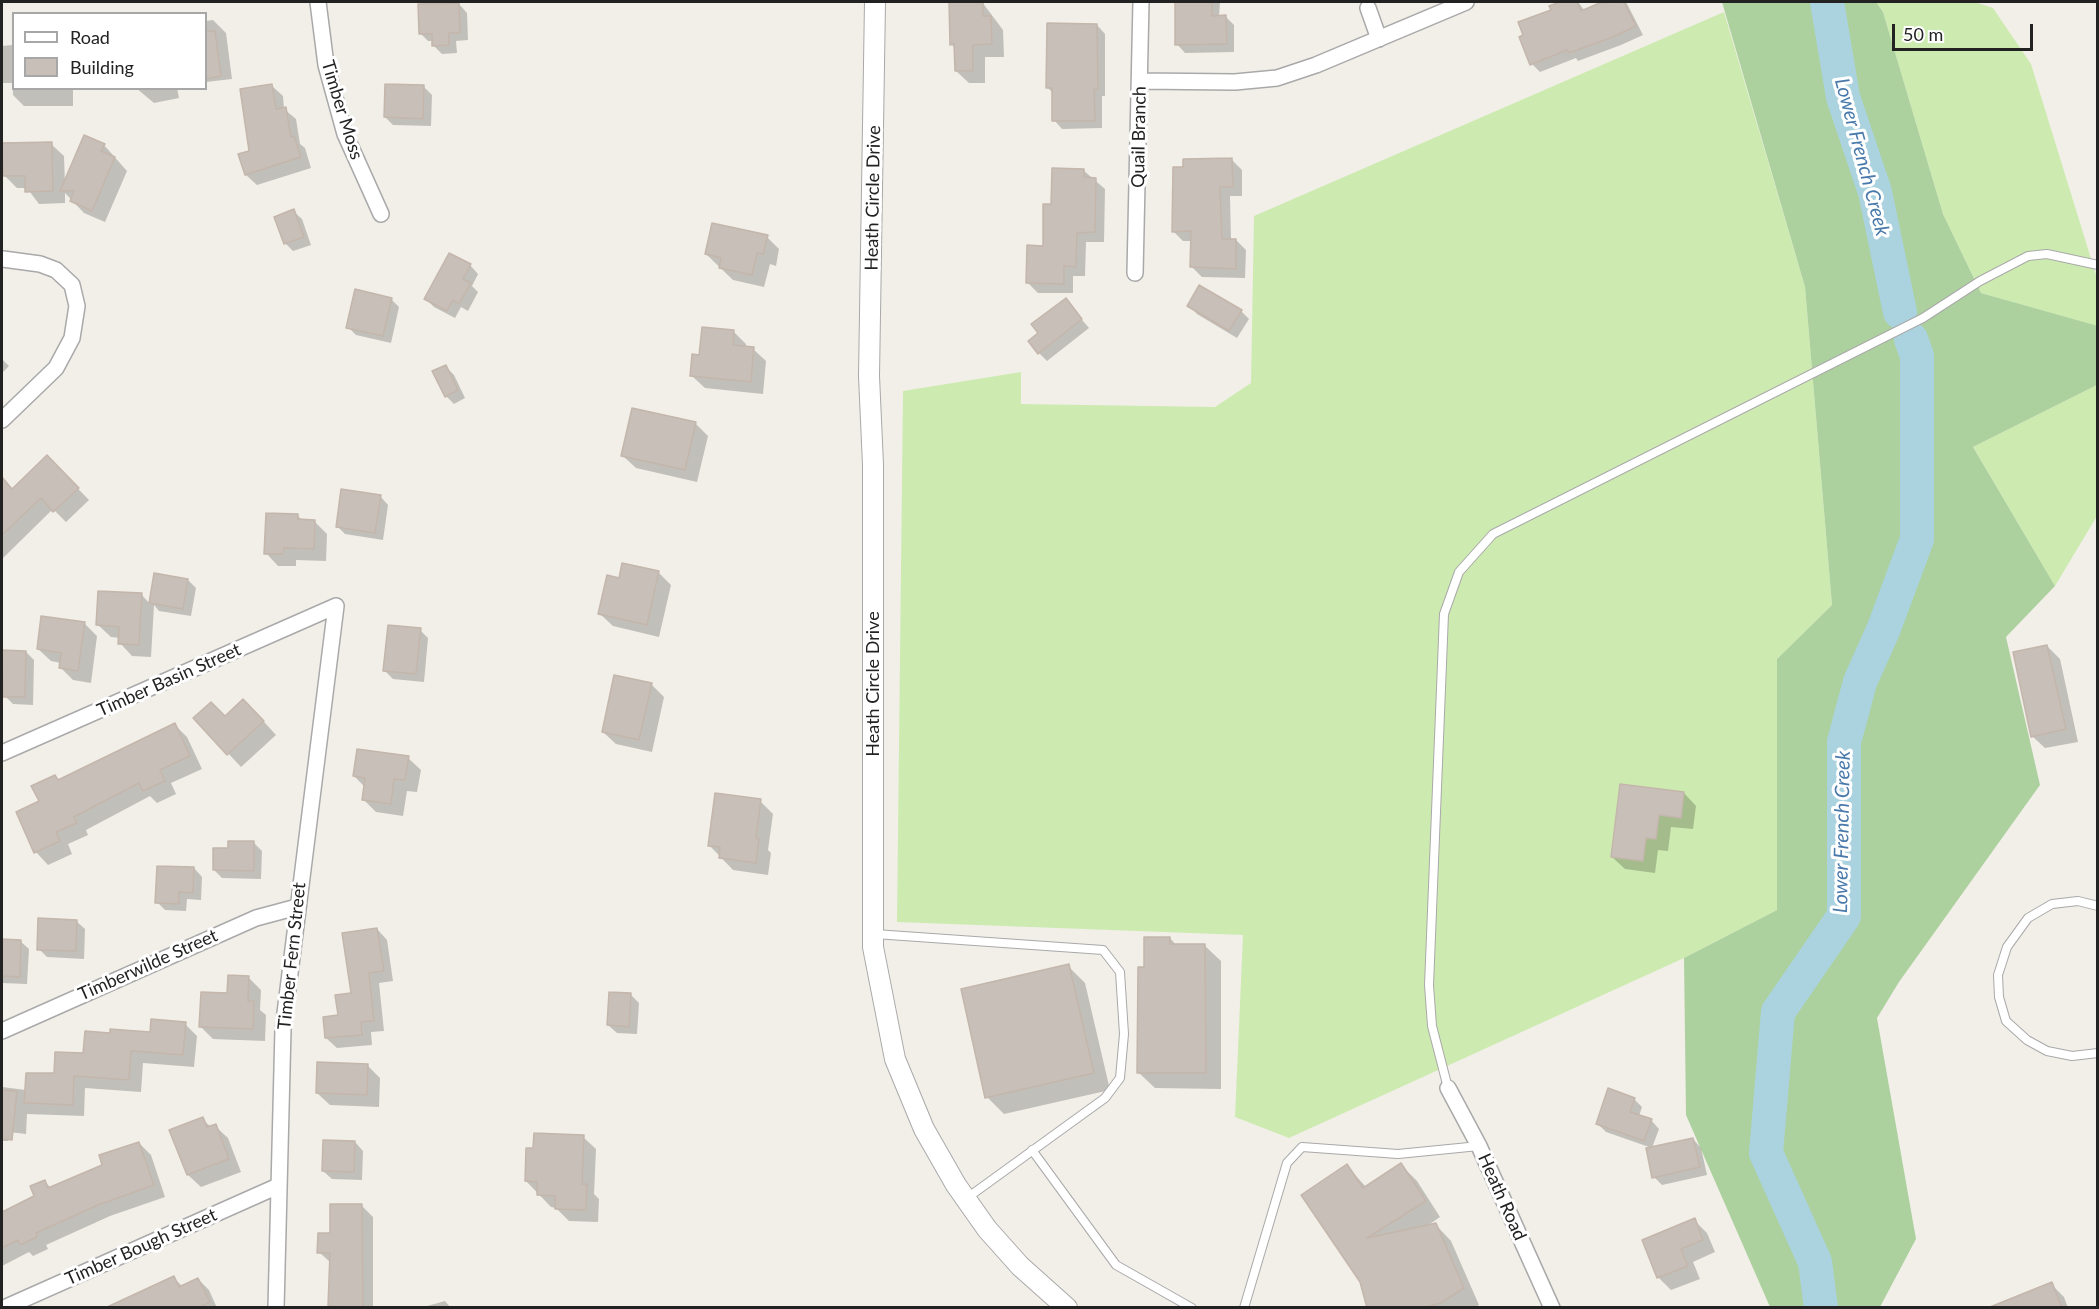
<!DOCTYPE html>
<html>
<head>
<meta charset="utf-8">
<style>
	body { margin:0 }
	#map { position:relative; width:2099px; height:1309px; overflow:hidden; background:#f2efe9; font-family:Lato,sans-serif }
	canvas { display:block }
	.frame { position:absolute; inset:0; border:3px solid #222; pointer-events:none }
	.legend { position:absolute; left:12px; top:12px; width:195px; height:78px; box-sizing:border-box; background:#fff; border:2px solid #a7a7a7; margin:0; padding:8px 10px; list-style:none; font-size:18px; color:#222 }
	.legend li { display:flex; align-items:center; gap:12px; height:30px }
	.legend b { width:30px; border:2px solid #a7a7a7 }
	.scale { position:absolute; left:1892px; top:24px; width:141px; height:27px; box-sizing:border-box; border:3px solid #222; border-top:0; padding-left:8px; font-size:18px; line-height:21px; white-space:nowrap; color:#222; -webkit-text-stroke:4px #fff; paint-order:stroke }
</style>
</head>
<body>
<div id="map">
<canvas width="2099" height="1309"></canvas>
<div class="frame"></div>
<ul class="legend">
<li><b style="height:8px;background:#fff"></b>Road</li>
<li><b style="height:16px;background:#c7bfb8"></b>Building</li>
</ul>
<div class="scale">50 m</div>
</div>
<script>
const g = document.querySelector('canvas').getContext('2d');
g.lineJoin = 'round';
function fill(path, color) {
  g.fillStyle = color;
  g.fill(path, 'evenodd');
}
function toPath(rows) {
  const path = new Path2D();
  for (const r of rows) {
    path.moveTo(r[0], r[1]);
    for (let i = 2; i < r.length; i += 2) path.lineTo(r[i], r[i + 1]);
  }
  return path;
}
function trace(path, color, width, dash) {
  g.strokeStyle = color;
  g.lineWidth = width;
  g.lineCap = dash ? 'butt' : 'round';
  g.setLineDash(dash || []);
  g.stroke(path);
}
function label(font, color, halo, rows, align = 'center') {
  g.font = font + ' Lato,sans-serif';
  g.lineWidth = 6;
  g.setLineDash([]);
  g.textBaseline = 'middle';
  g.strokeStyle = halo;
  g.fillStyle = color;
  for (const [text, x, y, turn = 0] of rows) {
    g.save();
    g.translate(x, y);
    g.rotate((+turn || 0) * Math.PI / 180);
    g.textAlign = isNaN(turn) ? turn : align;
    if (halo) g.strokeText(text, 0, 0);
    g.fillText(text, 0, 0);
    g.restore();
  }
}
fill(toPath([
	[1876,2,1975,2,1993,8,2031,64,2097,278,2097,326,1981,293,1943,214,1883,12],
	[1724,12,1805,287,1832,605,1777,659,1777,910,1684,958,1289,1138,1235,1117,1243,935,897,922,903,391,1021,372,1021,404,1215,407,1251,383,1254,216],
	[2097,385,2097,516,2055,586,1973,447]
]), '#cdebb0');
fill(toPath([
	[1722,2,1876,2,1883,12,1943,214,1981,293,2098,326,2097,385,1973,447,2055,586,2006,637,2040,785,1899,982,1877,1018,1916,1239,1880,1307,1770,1307,1686,1115,1684,958,1777,910,1777,659,1832,605,1805,287]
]), '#add19e');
fill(toPath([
	[950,2,982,2,1003,30,1004,57,985,57,985,83,969,83,956,71,956,49,951,44],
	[1177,2,1220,2,1219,17,1226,17,1234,25,1234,52,1185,53,1177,44],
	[1564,2,1578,2,1585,11,1605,2,1626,2,1643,35,1621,45,1578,61,1576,58,1540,72,1532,64,1553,10,1551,7],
	[459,4,467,13,468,40,456,41,457,53,442,54,433,45,433,41,428,41,420,33],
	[213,20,226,33,232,79,206,82,206,21],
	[1097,25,1105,34,1105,96,1102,96,1102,128,1062,129,1054,120,1054,94,1047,87],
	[12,38,14,88,73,88,73,106,24,106,13,95,13,83,2,83,2,46,12,45],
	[272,86,283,96,284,109,296,119,300,144,305,148,311,168,257,185,246,175,250,152],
	[424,87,432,95,431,126,393,125,385,117],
	[136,88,177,88,179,98,154,103],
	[51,144,64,156,65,185,104,145,127,171,105,222,84,213,65,193,65,203,39,204,27,188,17,188,4,175],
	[1232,160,1242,170,1242,196,1230,196,1231,240,1236,240,1246,250,1245,278,1202,277,1192,267,1193,241,1183,241,1173,231],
	[1083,170,1105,189,1104,242,1086,242,1085,276,1073,276,1073,293,1038,293,1028,283,1045,247,1053,205],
	[293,211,302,219,311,245,293,251,285,243],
	[767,237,779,249,776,266,770,264,764,287,733,280,706,254],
	[470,265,478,274,472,286,478,292,468,311,461,307,455,318,434,307,426,299],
	[391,299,399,307,391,343,356,335,348,327],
	[1065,300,1089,328,1047,361,1039,353,1041,333],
	[1189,305,1241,311,1249,319,1237,338,1197,314],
	[734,332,746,344,746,348,753,349,766,361,763,394,705,388,692,376,700,357],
	[2,359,9,366,2,373],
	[446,367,454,375,465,398,454,404,446,396],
	[695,423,708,436,697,482,636,468,623,456],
	[47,457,89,500,66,522,53,509,2,559,2,479,13,490],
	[380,496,388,505,383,540,345,534,337,526],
	[297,515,303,521,315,522,327,534,326,561,296,560,296,566,278,566,266,553],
	[658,572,671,585,659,637,613,626,600,614],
	[155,575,188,580,196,588,191,616,159,611,154,605,151,657,132,656,120,643,120,638,111,637,98,625,141,594,150,604],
	[85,624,97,636,91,683,73,680,60,667,61,663,51,661,38,649],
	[420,630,428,638,424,682,393,679,385,671],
	[2047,646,2060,659,2078,742,2045,748,2032,736],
	[2,652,26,652,34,660,33,705,13,704,5,696,5,683,2,682],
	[651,684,664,697,652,752,616,744,603,732],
	[256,713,276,735,241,767,195,718,225,718],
	[174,724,187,737,202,769,171,783,176,794,157,803,150,796,86,830,88,835,68,844,72,854,48,865,36,852,41,802,55,777,60,781],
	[408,758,421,770,417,792,407,791,403,816,376,812,363,799,365,787,354,776],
	[1621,785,1684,793,1696,806,1693,829,1671,827,1668,851,1658,850,1655,873,1625,869,1612,857],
	[760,801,773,814,768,850,771,853,768,875,733,870,709,845],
	[254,843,262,851,261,879,222,878,214,870,229,849],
	[194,868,202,877,201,900,187,899,186,911,165,910,157,902],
	[76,921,85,929,84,959,47,957,39,949],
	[377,929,387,940,393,981,379,983,384,1031,371,1032,372,1045,337,1048,326,1038,353,995],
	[1170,938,1177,946,1205,946,1221,961,1221,1089,1155,1088,1139,1073,1145,968],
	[2,941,20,941,29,949,27,984,2,983],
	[1068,966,1085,983,1110,1090,1004,1114,987,1097],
	[249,978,261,990,260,1010,266,1015,265,1041,213,1039,200,1026],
	[631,995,639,1003,637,1034,617,1033,608,1025],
	[185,1024,197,1036,194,1067,143,1063,141,1092,85,1088,84,1116,27,1114,26,1134,9,1132,8,1141,2,1141,2,1087,26,1090,55,1075,84,1055],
	[368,1066,380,1078,379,1107,330,1105,317,1093],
	[1634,1099,1642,1107,1639,1116,1651,1120,1659,1129,1652,1148,1606,1132,1598,1124],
	[202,1119,211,1127,215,1126,228,1138,241,1172,201,1187,188,1175,171,1131],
	[583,1137,596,1149,594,1194,599,1199,598,1222,569,1221,556,1208,551,1207,526,1181],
	[1693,1139,1701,1148,1707,1175,1662,1185,1654,1177],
	[355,1142,363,1151,362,1180,332,1179,323,1171],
	[139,1143,151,1155,165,1197,110,1216,46,1245,48,1249,33,1256,29,1252,2,1266,2,1213,36,1197,45,1182,51,1188,104,1166],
	[1401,1165,1417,1181,1440,1217,1427,1226,1435,1224,1451,1241,1479,1305,1474,1308,1369,1308,1347,1166,1366,1187],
	[362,1206,373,1217,373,1308,331,1308,331,1263,319,1252,331,1234],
	[1694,1220,1707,1233,1715,1252,1693,1262,1700,1279,1671,1290,1659,1278,1643,1241],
	[173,1277,183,1287,198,1279,209,1290,217,1308,108,1308],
	[2051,1284,2064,1297,2068,1308,2004,1308],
	[445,1301,451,1308,428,1308,427,1306]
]), '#0003');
trace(toPath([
	[1827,2,1843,97,1875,192,1900,312],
	[1821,1308,1815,1262,1766,1153,1778,1012,1844,916,1844,742,1860,682,1884,628,1917,539,1917,356,1911,339]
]), '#aad3df', 34);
const building = toPath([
	[949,2,983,2,983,16,991,16,992,44,973,45,973,71,955,71,954,44,950,45,949,2],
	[1175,2,1212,2,1212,16,1226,15,1227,44,1175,45,1175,2],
	[1560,2,1577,2,1581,11,1602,2,1624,2,1636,26,1613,37,1569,53,1567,50,1530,65,1519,37,1523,35,1518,22,1551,10,1549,6,1560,2],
	[459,3,460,33,449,33,449,45,432,46,432,34,419,34,418,4,459,3],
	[1047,23,1097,24,1098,89,1094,89,1095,121,1052,121,1052,88,1046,88,1047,23],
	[206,31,215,31,221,76,206,79,206,31],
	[272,84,276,109,286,107,291,137,294,136,301,157,245,175,238,154,249,151,240,89,272,84],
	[385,84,424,85,423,119,384,117,385,84],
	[84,135,105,144,101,151,115,157,92,211,70,201,74,191,60,191,84,135],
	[52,142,53,191,25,192,25,176,3,176,2,143,52,142],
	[1232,158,1233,187,1220,187,1222,239,1236,239,1236,269,1190,267,1191,231,1172,232,1173,167,1183,167,1183,159,1232,158],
	[1052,168,1084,169,1084,177,1096,178,1095,232,1077,233,1076,267,1064,266,1064,284,1026,283,1027,245,1043,246,1043,204,1051,204,1052,168],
	[294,209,304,237,284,244,274,217,294,209],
	[712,223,768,235,763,254,757,253,752,275,719,268,721,258,705,254,712,223],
	[449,253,471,264,463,279,471,283,459,304,453,300,447,311,424,299,449,253],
	[1199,285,1242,310,1229,331,1187,306,1199,285],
	[355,289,392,298,383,336,346,328,355,289],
	[1066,298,1082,319,1038,354,1028,341,1038,333,1031,324,1066,298],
	[702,327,734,330,733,345,754,347,751,382,690,376,692,354,699,355,702,327],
	[446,365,458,390,445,397,432,371,446,365],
	[632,408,696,422,685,470,621,456,632,408],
	[47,455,79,488,53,512,41,498,2,535,2,477,12,489,47,455],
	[341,489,381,495,375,533,336,527,341,489],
	[266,513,298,514,298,519,315,520,314,549,284,548,283,554,264,554,266,513],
	[622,563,659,571,647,625,598,614,607,575,619,578,622,563],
	[154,573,188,579,183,609,149,603,154,573],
	[98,591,142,593,139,645,118,644,119,627,96,625,98,591],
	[41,616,85,622,78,671,59,668,61,653,37,649,41,616],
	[388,625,421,628,416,674,383,671,388,625],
	[2047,645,2066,729,2031,737,2013,652,2047,645],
	[2,650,26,651,25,697,3,697,2,650],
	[614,675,652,683,639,740,602,732,614,675],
	[243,699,264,721,227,755,193,718,211,702,225,716,243,699],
	[175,723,190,756,160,770,165,781,143,791,139,783,74,817,77,823,56,832,60,841,34,853,16,812,39,801,31,786,55,775,58,780,175,723],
	[357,749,409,756,405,780,394,779,391,804,362,800,365,778,353,776,357,749],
	[1620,784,1684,792,1681,818,1659,815,1656,839,1646,838,1643,861,1611,857,1620,784],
	[715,793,761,799,756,838,759,839,756,863,719,858,720,847,708,846,715,793],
	[228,841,254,841,254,871,213,870,213,848,228,848,228,841],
	[157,866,194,867,193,893,179,892,179,904,155,903,157,866],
	[38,918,77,920,76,951,37,950,38,918],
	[377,928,384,971,369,973,374,1021,361,1022,362,1035,325,1038,323,1017,338,1015,335,995,351,993,342,933,377,928],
	[1144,937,1170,937,1170,944,1205,944,1206,1073,1137,1073,1138,967,1144,967,1144,937],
	[2,939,21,940,20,977,2,976,2,939],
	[1069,964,1094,1073,985,1098,961,989,1069,964],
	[228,975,249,976,248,1001,254,1001,253,1029,199,1027,201,992,227,993,228,975],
	[609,992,631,993,629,1027,607,1025,609,992],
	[151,1019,186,1022,183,1055,131,1051,129,1080,74,1076,73,1105,24,1103,26,1073,54,1073,55,1052,83,1053,85,1031,110,1033,110,1029,150,1032,151,1019],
	[317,1062,368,1064,367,1095,316,1093,317,1062],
	[1608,1088,1635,1098,1630,1112,1652,1119,1644,1141,1596,1124,1608,1088],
	[2,1090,17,1091,12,1140,2,1139,2,1090],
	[203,1117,207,1127,216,1124,229,1159,187,1175,169,1130,203,1117],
	[534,1133,584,1135,582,1184,587,1184,586,1210,555,1209,555,1196,537,1195,537,1182,525,1181,526,1148,533,1148,534,1133],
	[1693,1138,1700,1167,1652,1178,1646,1148,1693,1138],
	[323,1140,355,1141,354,1172,322,1171,323,1140],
	[139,1142,154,1185,98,1205,36,1233,37,1237,20,1245,18,1240,2,1248,2,1212,34,1196,30,1186,45,1180,48,1188,102,1165,99,1155,139,1142],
	[1401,1163,1426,1201,1367,1238,1436,1223,1464,1288,1441,1303,1422,1308,1367,1308,1360,1282,1301,1195,1347,1164,1363,1188,1401,1163],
	[330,1204,362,1204,363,1308,328,1306,330,1253,317,1253,318,1233,330,1233,330,1204],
	[1695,1218,1703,1240,1681,1249,1688,1266,1657,1278,1642,1240,1695,1218],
	[174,1276,179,1287,198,1278,210,1302,198,1308,105,1308,174,1276],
	[2052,1282,2062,1308,1990,1308,1990,1307,2052,1282]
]);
fill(building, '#c7bfb8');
trace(building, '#c4b6ab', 1.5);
const service = toPath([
	[2098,906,2078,901,2052,904,2028,918,2007,947,1998,975,1999,997,2006,1021,2027,1040,2047,1051,2072,1056,2098,1053],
	[875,934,1103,950,1120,972,1124,1034,1120,1078,1105,1098,967,1198],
	[1448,1088,1432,1026,1429,985,1444,614,1459,572,1493,534,1923,318,1980,281,2028,256,2047,254,2098,265],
	[1032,1150,1116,1265,1192,1308],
	[1244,1308,1287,1163,1302,1147,1398,1154,1479,1146]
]);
const minor = toPath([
	[318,2,326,65,345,134,381,214],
	[1368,8,1379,39],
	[1140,81,1235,82,1277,78,1316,65,1466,2],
	[1135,273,1141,2],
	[2,420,56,368,72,338,77,306,72,285,56,270,40,264,3,259],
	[2,753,336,606],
	[2,1031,256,918,297,907],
	[1448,1088,1479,1146,1552,1308],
	[4,1308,278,1186],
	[276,1308,283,1029,336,606]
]);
const tertiary = toPath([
	[875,2,869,376,873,465,873,947,895,1059,924,1129,956,1185,987,1229,1020,1266,1067,1308]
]);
trace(service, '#a9a9a9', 10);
trace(minor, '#a9a9a9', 18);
trace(tertiary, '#a9a9a9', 22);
trace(service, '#fff', 8);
trace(minor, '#fff', 15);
trace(tertiary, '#fff', 20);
label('18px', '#222', '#fff', [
	["Timber Moss",342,110,73],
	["Quail Branch",1139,137,-89],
	["Heath Circle Drive",873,198,-89],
	["Timber Basin Street",169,680,-24],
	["Heath Circle Drive",873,684,-90],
	["Timber Fern Street",292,956,-84],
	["Timberwilde Street",148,965,-24],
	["Heath Road",1502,1197,66],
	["Timber Bough Street",141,1247,-24]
]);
label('italic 20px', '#4a7aab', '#fff', [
	["Lower French Creek",1862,157,75],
	["Lower French Creek",1842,832,-89]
]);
</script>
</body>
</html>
